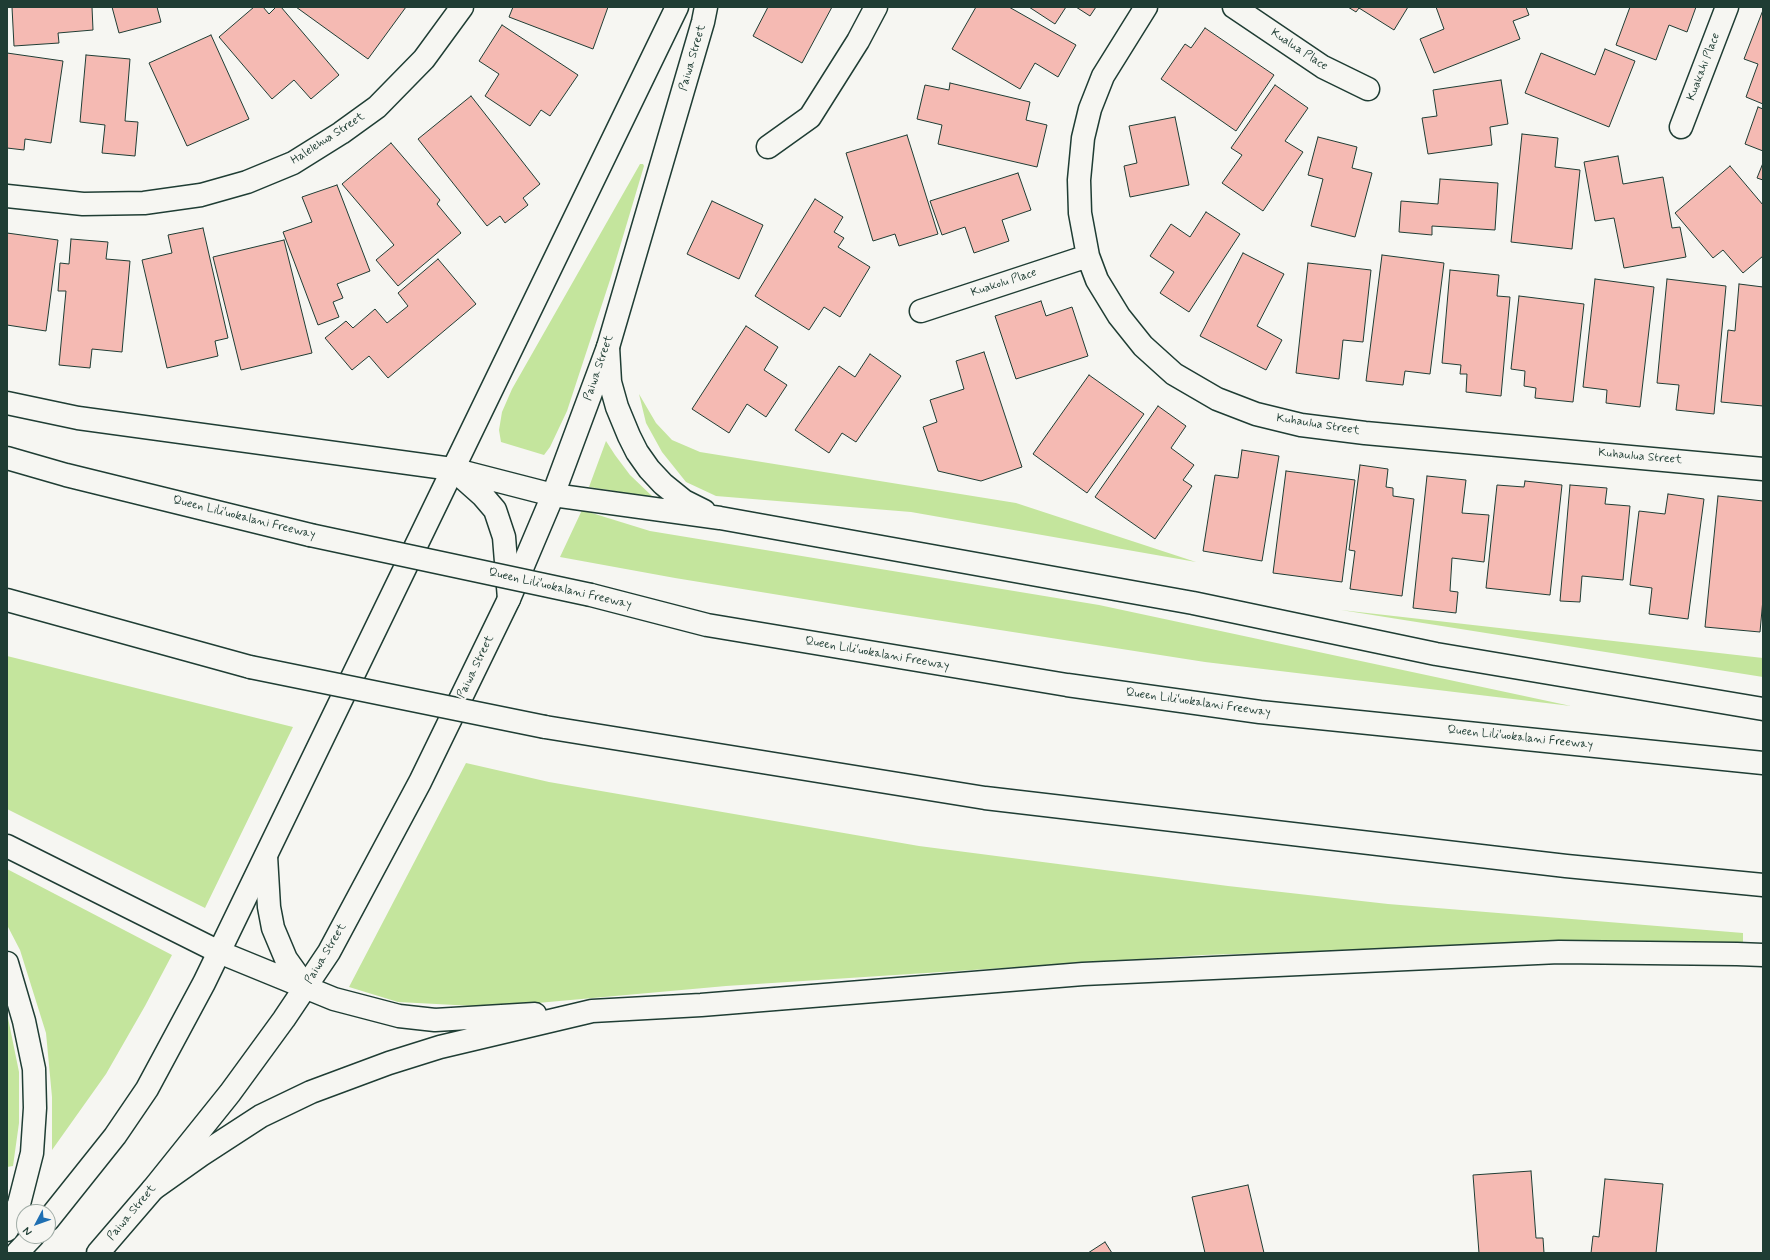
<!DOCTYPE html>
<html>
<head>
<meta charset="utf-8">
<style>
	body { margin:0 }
	#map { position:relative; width:1770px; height:1260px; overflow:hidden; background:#f6f6f2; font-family:Mynerve,sans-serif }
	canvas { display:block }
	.frame { position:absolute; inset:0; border:8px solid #1f3d34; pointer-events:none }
	.north { position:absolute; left:16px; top:1204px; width:40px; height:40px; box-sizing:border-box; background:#f6f6f2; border:1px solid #a0aca6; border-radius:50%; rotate:229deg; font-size:11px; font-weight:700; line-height:16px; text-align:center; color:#1f3d34 }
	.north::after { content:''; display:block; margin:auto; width:14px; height:18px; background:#1f6fb2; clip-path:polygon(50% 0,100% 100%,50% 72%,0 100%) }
</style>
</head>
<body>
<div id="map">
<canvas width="1770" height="1260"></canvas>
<div class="frame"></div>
<div class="north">N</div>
</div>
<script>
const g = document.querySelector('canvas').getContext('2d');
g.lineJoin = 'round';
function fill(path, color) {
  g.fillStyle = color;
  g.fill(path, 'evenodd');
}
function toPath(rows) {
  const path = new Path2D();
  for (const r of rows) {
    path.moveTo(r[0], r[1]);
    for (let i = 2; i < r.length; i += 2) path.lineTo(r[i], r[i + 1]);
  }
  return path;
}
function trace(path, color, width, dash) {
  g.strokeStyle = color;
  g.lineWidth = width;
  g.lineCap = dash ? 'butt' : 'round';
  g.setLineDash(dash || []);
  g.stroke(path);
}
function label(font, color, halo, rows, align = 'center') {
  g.font = font + ' Mynerve,sans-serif';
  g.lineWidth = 4;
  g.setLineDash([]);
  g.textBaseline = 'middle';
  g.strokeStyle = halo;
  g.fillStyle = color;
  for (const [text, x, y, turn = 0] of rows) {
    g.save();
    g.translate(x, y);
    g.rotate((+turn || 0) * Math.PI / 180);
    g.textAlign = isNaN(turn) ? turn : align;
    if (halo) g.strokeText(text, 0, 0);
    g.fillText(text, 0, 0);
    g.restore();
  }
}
fill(toPath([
	[640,164,643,164,644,166,610,280,567,411,550,447,544,455,501,442,499,430,502,412,512,389],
	[639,394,656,423,672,440,700,452,1016,503,1196,562,911,512,716,496,686,482,662,452,646,423],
	[606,441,615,455,630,475,653,497,589,487],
	[582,510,650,531,1099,605,1571,706,1205,662,859,608,675,578,560,557],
	[1341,610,1763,658,1763,677],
	[7,656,293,727,205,908,7,809],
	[466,763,549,782,919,846,1228,886,1388,904,1743,933,1743,942,1560,944,1203,955,726,986,493,1007,398,1002,349,987],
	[7,869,172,955,145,1006,106,1074,52,1150,52,1097,46,1033,20,950,7,925],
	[7,1013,19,1072,19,1123,13,1166,7,1167]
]), '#c4e59d');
const building = toPath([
	[12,7,92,7,93,30,58,33,59,43,14,46,12,7],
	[112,7,157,7,161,22,119,33,112,7],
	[254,7,263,7,269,14,276,7,281,7,339,75,311,99,294,80,272,99,219,37,254,7],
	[296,7,406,7,368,59,296,7],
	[513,7,608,7,593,49,509,17,513,7],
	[768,7,832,7,802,63,753,36,768,7],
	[976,7,1009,7,1076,45,1058,77,1035,63,1020,89,952,49,976,7],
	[1029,7,1066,7,1055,24,1029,7],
	[1076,7,1096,7,1090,16,1076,7],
	[1348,7,1408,7,1394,30,1359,8,1356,12,1348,7],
	[1436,7,1526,7,1529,15,1513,21,1520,39,1434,73,1420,39,1444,29,1436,7],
	[1630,7,1696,7,1687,32,1669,25,1656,60,1616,45,1630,7],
	[1763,10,1763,104,1746,97,1758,64,1744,59,1763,10],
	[502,25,578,75,550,116,541,110,530,126,485,96,499,74,479,61,502,25],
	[1205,28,1274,75,1236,131,1161,79,1185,44,1191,48,1205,28],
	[211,35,249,119,187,146,149,63,211,35],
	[1605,49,1635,61,1609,127,1525,93,1541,53,1595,75,1605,49],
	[7,53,63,61,51,143,25,139,24,150,7,148,7,53],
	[86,55,130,59,125,121,138,122,135,156,102,153,105,125,80,122,86,55],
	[1501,80,1508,124,1490,127,1492,145,1428,154,1422,118,1437,116,1433,90,1501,80],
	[950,83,1030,102,1026,120,1047,125,1037,167,938,144,942,125,917,119,925,85,949,90,950,83],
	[1275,85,1308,108,1285,141,1303,152,1263,211,1222,183,1242,155,1231,148,1275,85],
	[471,96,540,184,523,198,528,205,505,223,500,216,487,226,418,139,471,96],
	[1758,107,1763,109,1763,151,1745,144,1758,107],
	[1175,117,1189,185,1130,197,1124,166,1137,163,1129,126,1175,117],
	[1522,134,1558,138,1555,167,1580,170,1572,249,1511,242,1522,134],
	[907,135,938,234,899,246,895,234,873,241,846,153,907,135],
	[1318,137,1357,147,1352,168,1372,173,1355,237,1311,226,1323,179,1308,175,1318,137],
	[391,143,440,200,437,204,461,233,398,286,376,260,394,245,342,184,391,143],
	[1618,156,1623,184,1663,177,1672,228,1680,227,1686,257,1624,268,1614,218,1595,221,1584,162,1618,156],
	[1763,163,1763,180,1757,178,1763,163],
	[1730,166,1763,205,1763,256,1743,273,1723,250,1713,258,1675,213,1730,166],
	[1018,173,1031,210,1002,220,1009,241,974,253,965,227,942,235,930,201,1018,173],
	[1440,179,1498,183,1495,230,1432,226,1432,235,1399,232,1401,201,1438,204,1440,179],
	[337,185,370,271,337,284,343,298,333,302,339,317,318,325,283,232,312,222,302,197,337,185],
	[815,199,843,217,834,232,844,238,838,247,870,267,840,317,824,307,809,330,755,296,815,199],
	[712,201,763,225,739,279,687,254,712,201],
	[1206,212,1240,234,1189,312,1160,293,1174,272,1150,256,1171,224,1190,237,1206,212],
	[203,228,228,338,215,341,218,356,167,368,142,260,172,253,168,235,203,228],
	[7,233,58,240,46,331,7,325,7,233],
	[71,239,108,242,106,259,130,261,122,352,92,349,90,368,59,365,66,291,58,291,60,263,69,264,71,239],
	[284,240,312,353,241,370,213,257,284,240],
	[1243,253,1284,274,1257,326,1282,340,1266,370,1200,336,1243,253],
	[1382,255,1444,263,1430,374,1405,371,1403,385,1366,381,1382,255],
	[438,259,476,304,388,378,369,356,352,370,325,338,346,321,353,328,375,309,387,323,408,306,398,293,438,259],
	[1308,263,1371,270,1363,342,1343,340,1339,379,1296,373,1308,263],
	[1450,270,1499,275,1497,296,1510,297,1501,396,1466,392,1467,374,1460,374,1461,365,1442,363,1450,270],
	[1595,279,1654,287,1640,407,1606,403,1607,390,1583,387,1595,279],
	[1667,279,1726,286,1714,414,1676,410,1679,385,1657,383,1667,279],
	[1739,284,1763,287,1763,406,1721,402,1728,330,1735,331,1739,284],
	[1519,296,1584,304,1573,402,1535,398,1536,388,1524,386,1525,371,1511,369,1519,296],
	[1041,301,1046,316,1072,307,1088,356,1016,379,995,316,1041,301],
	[746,326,778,347,764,370,787,385,766,417,747,404,729,433,692,409,746,326],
	[984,352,1022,467,981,481,938,471,923,427,937,422,930,400,964,389,956,361,984,352],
	[870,354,901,376,856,442,842,433,829,453,795,430,839,366,855,377,870,354],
	[1089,375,1144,414,1087,493,1033,454,1089,375],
	[1158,406,1186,426,1171,448,1194,465,1183,480,1192,486,1155,539,1095,497,1158,406],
	[1242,450,1279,456,1262,561,1203,551,1215,475,1238,478,1242,450],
	[1360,465,1388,469,1386,487,1393,488,1393,496,1414,499,1402,596,1350,589,1355,551,1349,550,1360,465],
	[1286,471,1355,480,1342,582,1273,573,1286,471],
	[1427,476,1466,480,1462,513,1489,515,1484,562,1452,558,1450,591,1458,592,1456,613,1413,608,1427,476],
	[1525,481,1562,485,1550,595,1486,588,1497,485,1524,487,1525,481],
	[1570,485,1607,488,1605,504,1630,506,1623,580,1582,576,1580,602,1560,601,1570,485],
	[1668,494,1704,499,1688,619,1649,614,1652,588,1630,585,1639,511,1665,514,1668,494],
	[1718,496,1763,501,1763,599,1760,632,1705,627,1718,496],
	[1531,1171,1536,1238,1543,1238,1544,1253,1479,1253,1473,1175,1531,1171],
	[1605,1179,1663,1184,1656,1253,1591,1253,1593,1236,1599,1237,1605,1179],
	[1248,1185,1264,1253,1205,1253,1192,1197,1248,1185],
	[1105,1242,1112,1253,1088,1253,1105,1242]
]);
fill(building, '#f5bab3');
trace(building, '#1f3d34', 1);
const minor = toPath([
	[1146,7,1103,76,1090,109,1083,138,1079,180,1080,213,1088,256,1097,280,1119,316,1143,346,1174,374,1217,399,1256,414,1301,425,1365,433,1763,469],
	[1234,7,1323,67,1368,89],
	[1681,127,1727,7],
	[768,147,810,117,858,41,876,7],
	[7,196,83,204,144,203,201,195,247,182,293,163,341,133,377,107,424,59,462,7],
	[921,311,1088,256]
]);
const major = toPath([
	[48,1220,115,1136,147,1089,204,983,677,7],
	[17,1253,33,1236],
	[98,1253,153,1189,230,1093,284,1019,329,952,420,782,509,599,553,495,608,347,703,22,706,7]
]);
const highway = toPath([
	[608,347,610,382,617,407,629,436,637,452,649,469,663,484,684,501,704,511],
	[7,403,78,418,452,469,553,495,720,518,1193,603,1436,654,1763,709],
	[7,458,66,475,310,535],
	[456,472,483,496,495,510,504,537,509,599],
	[591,595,707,625,1067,685,1260,712,1763,763],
	[7,600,250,667],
	[545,727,985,798,1566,866,1763,885],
	[7,846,219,952,334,999,399,1016,435,1020,535,1014],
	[266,856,269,907,273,928,286,959,306,987],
	[7,963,24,1021,34,1069,35,1108,32,1153,19,1204,7,1230],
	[153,1189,201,1155,261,1116,311,1092,389,1063,440,1047,592,1011,701,1005,1083,974,1559,952,1737,954,1763,955]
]);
trace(minor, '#1f3d34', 25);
trace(major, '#1f3d34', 25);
trace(highway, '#1f3d34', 25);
trace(minor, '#f6f6f2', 22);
trace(major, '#f6f6f2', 22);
trace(highway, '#f6f6f2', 22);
const highwayBridge = toPath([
	[310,535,591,595],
	[250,667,545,727]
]);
trace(highwayBridge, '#1f3d34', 25, []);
trace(highwayBridge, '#f6f6f2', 22);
label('12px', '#1f3d34', '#f6f6f2', [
	["Kualua Place",1299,50,33],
	["Paiwa Street",693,58,-74],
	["Kuakahi Place",1704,67,-69],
	["Halelehua Street",328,139,-33],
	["Kuakolu Place",1004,283,-18],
	["Paiwa Street",599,368,-71],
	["Kuhaulua Street",1318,425,9],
	["Kuhaulua Street",1640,457,5],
	["Queen Liliʻuokalani Freeway",244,518,14],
	["Queen Liliʻuokalani Freeway",560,589,13],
	["Queen Liliʻuokalani Freeway",877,654,10],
	["Paiwa Street",476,667,-64],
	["Queen Liliʻuokalani Freeway",1198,703,8],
	["Queen Liliʻuokalani Freeway",1520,738,6],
	["Paiwa Street",326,954,-59],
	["Paiwa Street",132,1213,-50]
]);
</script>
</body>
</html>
